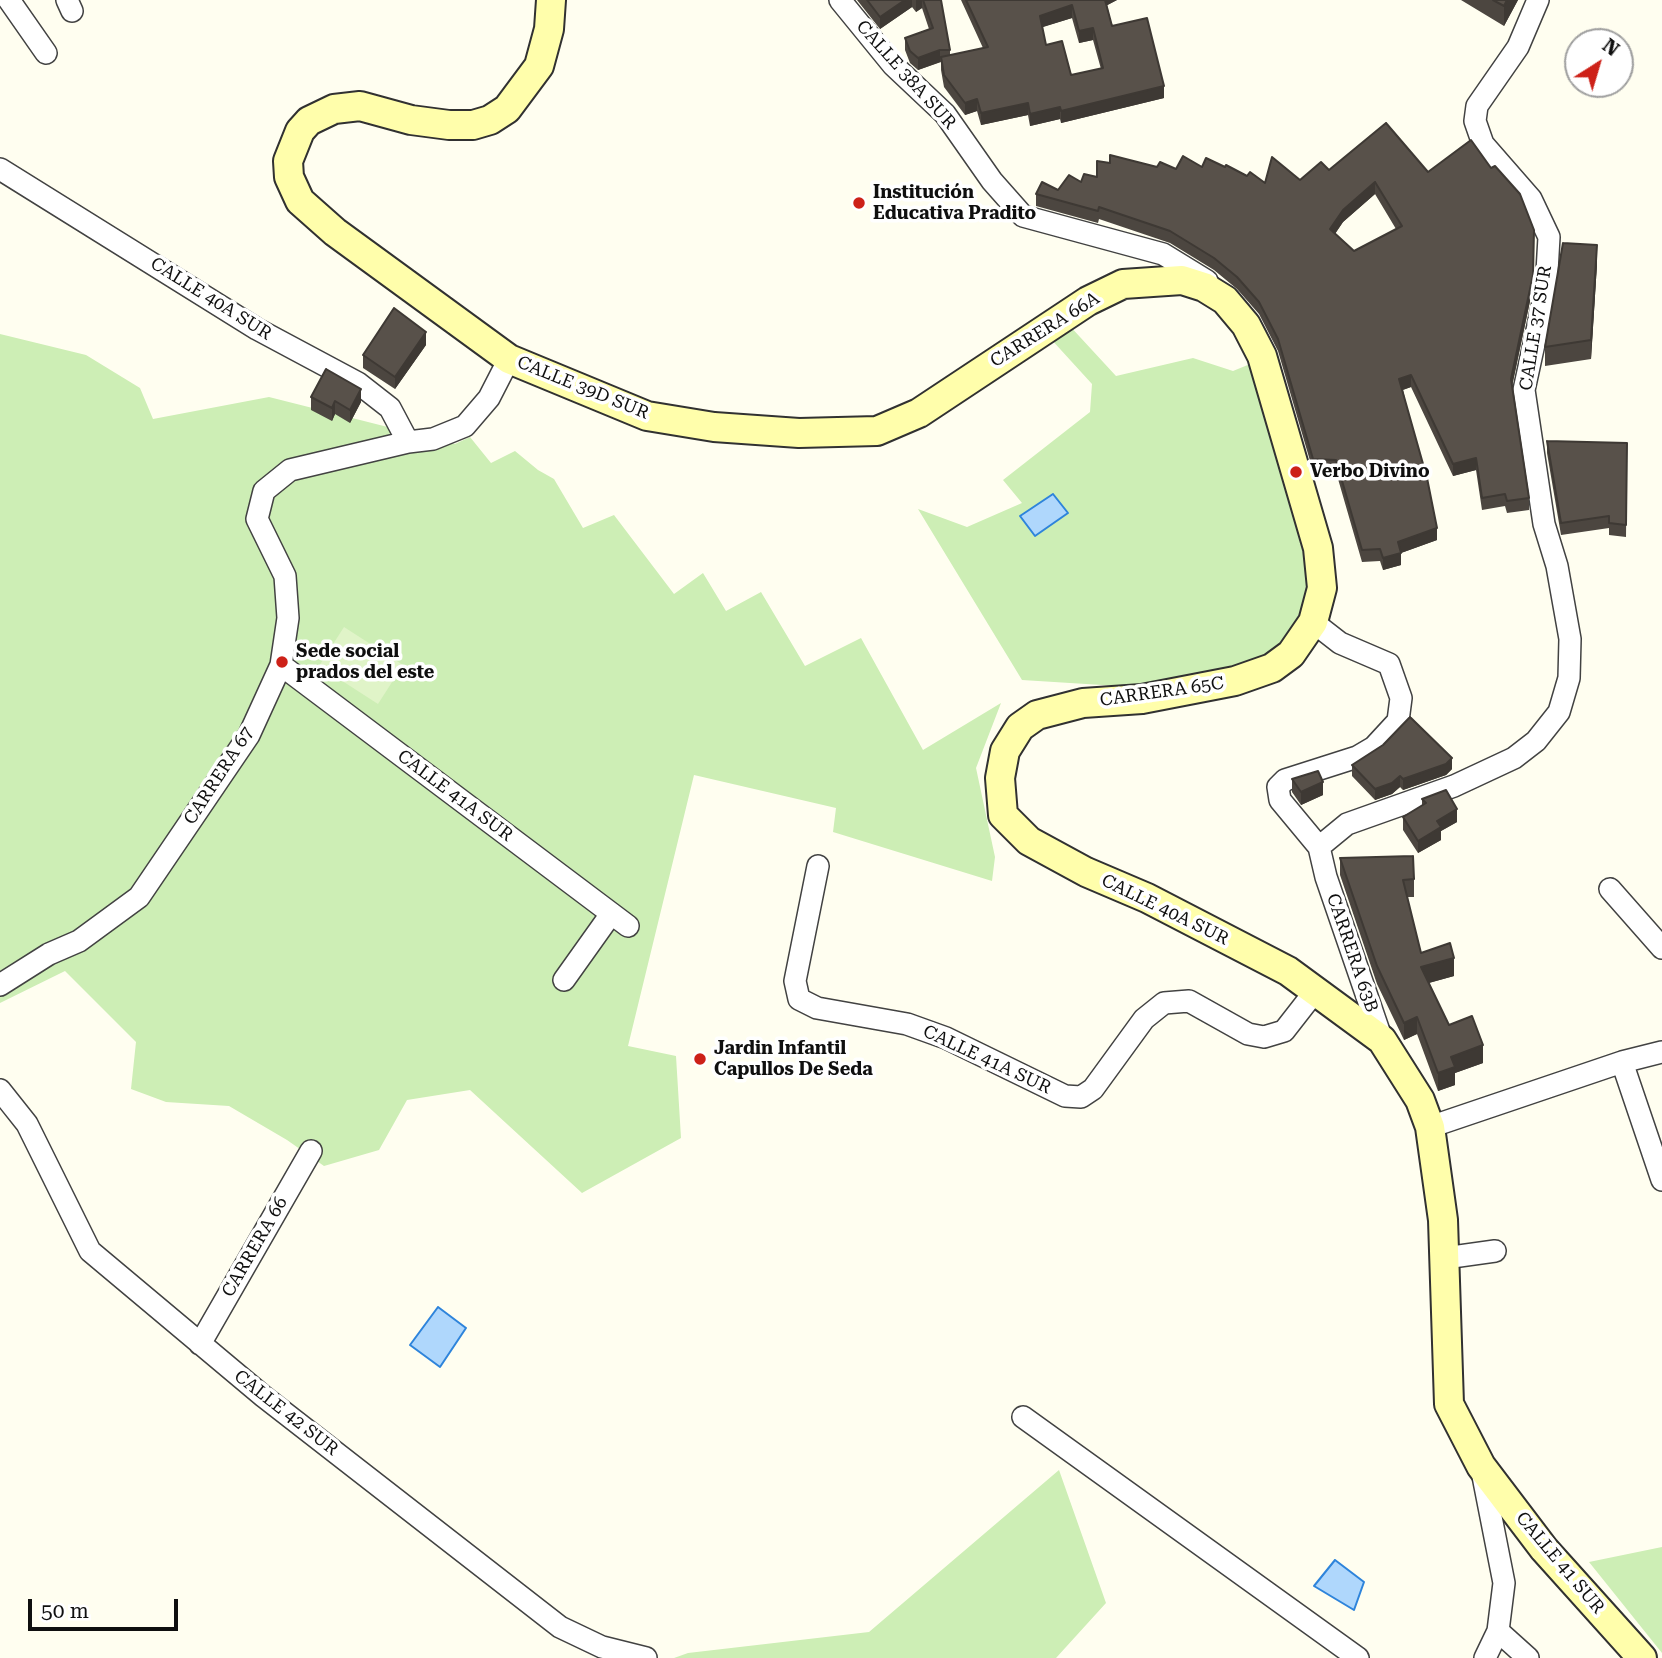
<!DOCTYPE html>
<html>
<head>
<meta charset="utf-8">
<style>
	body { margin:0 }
	#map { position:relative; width:1662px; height:1658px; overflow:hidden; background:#fffef0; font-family:"Roboto Serif",serif }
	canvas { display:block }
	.north { position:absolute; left:1564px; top:28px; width:70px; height:70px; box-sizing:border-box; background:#fff; border:2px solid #9f9f9f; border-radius:50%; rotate:37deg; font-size:19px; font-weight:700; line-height:28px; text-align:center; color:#0f0f0f }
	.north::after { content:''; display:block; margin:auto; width:24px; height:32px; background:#cd2118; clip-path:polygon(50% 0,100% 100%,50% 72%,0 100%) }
	.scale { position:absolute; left:28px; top:1599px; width:150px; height:32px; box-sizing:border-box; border:4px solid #0f0f0f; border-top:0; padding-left:9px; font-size:21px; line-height:24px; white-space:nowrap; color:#0f0f0f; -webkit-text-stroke:5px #fff; paint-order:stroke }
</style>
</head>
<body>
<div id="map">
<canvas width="1662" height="1658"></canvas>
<div class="north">N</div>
<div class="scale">50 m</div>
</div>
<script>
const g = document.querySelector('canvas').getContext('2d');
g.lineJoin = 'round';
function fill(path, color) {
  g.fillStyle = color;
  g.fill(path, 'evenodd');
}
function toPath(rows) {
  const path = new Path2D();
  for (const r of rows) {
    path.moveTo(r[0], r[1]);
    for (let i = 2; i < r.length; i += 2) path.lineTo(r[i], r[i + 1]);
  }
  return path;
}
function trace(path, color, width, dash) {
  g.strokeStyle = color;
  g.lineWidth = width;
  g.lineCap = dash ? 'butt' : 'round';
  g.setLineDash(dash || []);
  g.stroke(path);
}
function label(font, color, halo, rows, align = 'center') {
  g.font = font + ' "Roboto Serif",serif';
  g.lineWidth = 7;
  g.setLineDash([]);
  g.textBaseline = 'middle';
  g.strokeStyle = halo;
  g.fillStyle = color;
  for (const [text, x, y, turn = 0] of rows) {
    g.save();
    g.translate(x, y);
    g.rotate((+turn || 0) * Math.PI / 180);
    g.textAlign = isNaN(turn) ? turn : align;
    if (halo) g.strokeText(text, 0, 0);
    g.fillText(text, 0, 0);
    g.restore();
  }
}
fill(toPath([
	[1068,324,1116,376,1193,358,1233,371,1255,362,1288,483,1311,590,1288,643,1226,676,1134,687,1022,680,918,509,967,527,1022,503,1003,480,1090,412,1092,384,1050,338],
	[0,334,86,355,140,388,153,419,269,397,455,444,470,437,491,463,515,451,538,470,554,479,583,528,614,515,674,594,703,573,726,611,761,592,805,666,861,638,923,750,1001,703,976,768,995,857,992,881,833,832,836,808,694,775,628,1046,676,1056,681,1138,582,1193,470,1090,407,1100,379,1150,324,1166,287,1140,229,1106,166,1102,131,1089,136,1042,65,971,0,1003],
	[1059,1470,1106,1603,1056,1658,674,1658,688,1653,869,1632],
	[1662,1547,1662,1653,1589,1562]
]), '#cdeeb5');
fill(toPath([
	[344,627,403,665,378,704,319,666]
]), '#e0f4c8');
const water = toPath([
	[1053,494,1068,513,1035,536,1020,516,1053,494],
	[438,1307,466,1328,440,1367,410,1345,438,1307],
	[1335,1560,1364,1582,1354,1610,1314,1586,1335,1560]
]);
fill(water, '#afd7fc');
trace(water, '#2e84db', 2);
const street = toPath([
	[9,0,46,53],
	[67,0,72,11],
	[840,0,893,65,945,114,992,181,1023,216,1163,254,1207,281],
	[0,169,257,329,358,383,390,408,408,442],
	[1313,622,1340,643,1389,664,1401,698,1398,721,1374,747,1357,757,1285,780,1278,787,1280,800,1319,847,1326,877,1382,1040],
	[281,665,628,926],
	[1319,847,1347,824,1454,786,1514,758,1536,741,1559,712,1569,678,1570,639,1557,566,1544,524,1524,390,1546,289,1549,237,1531,199,1483,144,1475,121,1477,106,1518,47,1538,0],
	[818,866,795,981,799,999,817,1008,907,1024,946,1038,1065,1096,1081,1097,1093,1089,1144,1019,1164,1003,1189,1001,1248,1034,1264,1037,1284,1031,1316,990],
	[1610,889,1662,948],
	[564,980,611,914],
	[0,985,49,954,79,941,139,897,249,735,281,665,288,618,285,576,257,519,264,491,290,470,408,442,433,439,465,426,489,398,509,359],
	[1622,1062,1662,1180],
	[0,1090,27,1124,90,1251,263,1396,560,1627,602,1647,646,1658],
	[1430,1127,1622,1062,1662,1052],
	[1445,1258,1495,1251],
	[200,1344,311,1151],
	[1023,1417,1358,1658],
	[1482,1471,1504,1583,1498,1631,1485,1658],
	[1498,1631,1528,1658]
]);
const secondary = toPath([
	[551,0,549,29,539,66,507,109,490,120,473,125,449,125,411,120,360,106,334,109,309,121,300,131,288,161,289,177,300,201,335,232,509,359,647,416,714,427,799,433,877,431,919,413,1088,301,1123,284,1182,280,1204,287,1225,300,1246,325,1262,356,1318,548,1322,588,1313,622,1291,654,1272,668,1235,681,1142,699,1083,703,1037,715,1020,727,1005,751,1000,778,1003,815,1029,841,1086,872,1147,898,1288,971,1382,1040,1420,1100,1430,1127,1443,1220,1449,1404,1481,1466,1544,1549,1642,1658]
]);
trace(street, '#424242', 24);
trace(secondary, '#313131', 32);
trace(street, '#fff', 21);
trace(secondary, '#fffeab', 28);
fill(toPath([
	[857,0,941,0,950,50,950,55,983,48,961,0,1117,0,1107,5,1112,26,1164,98,1061,123,1060,119,1030,126,1028,115,981,125,977,111,965,115,944,87,941,70,941,62,918,70,910,63,905,50,905,38,929,29,922,8,916,12,912,7,880,29],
	[1072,18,1079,43,1093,40,1101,69,1071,75,1046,45,1042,27],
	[1461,0,1518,0,1504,26],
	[1157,167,1176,169,1202,167,1247,176,1265,183,1300,180,1329,170,1428,172,1533,287,1512,386,1529,498,1529,510,1507,513,1505,506,1482,510,1476,470,1453,476,1411,387,1403,390,1437,540,1401,553,1401,565,1383,570,1380,561,1362,562,1336,472,1313,471,1278,351,1259,314,1237,289,1214,270,1170,243,1099,219,1098,223,1036,206,1036,194,1058,190,1097,177],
	[1375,194,1396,229,1354,251,1335,234,1343,222],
	[1597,264,1591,359,1545,366,1545,347],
	[426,345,395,389,363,368,363,355],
	[311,397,361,402,350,423,335,414,332,421,311,410],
	[1547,441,1627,443,1626,537,1609,535,1609,528,1561,535,1547,453],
	[1352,765,1452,769,1446,775,1403,790,1400,787,1392,794,1375,800,1352,776],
	[1292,779,1323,795,1301,805,1292,792],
	[1422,799,1457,822,1441,831,1441,840,1418,853,1403,830,1403,817,1422,806],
	[1340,858,1414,879,1414,897,1407,897,1421,953,1454,976,1429,983,1449,1025,1483,1063,1455,1073,1455,1085,1438,1091,1417,1034,1404,1040,1377,984,1340,875]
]), '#4c4640');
fill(toPath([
	[905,0,912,0,912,7,880,29,880,17],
	[916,0,922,0,922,8,916,12],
	[1104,0,1117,0,1104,7],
	[1507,0,1518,0,1504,26,1504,6],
	[1072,5,1072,18,1040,28,1040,16],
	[1093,28,1093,40,1079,43,1079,31],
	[940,50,940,62,918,70,918,58],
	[1164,86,1164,98,1061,123,1061,111],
	[977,99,977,111,965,115,965,103],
	[1028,103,1028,115,981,125,981,113],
	[1060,107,1060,119,1030,126,1030,114],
	[1375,182,1375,194,1343,222,1330,241,1330,229,1343,210],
	[1534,230,1533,287,1511,391,1511,379],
	[1597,245,1597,264,1591,359,1591,340],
	[426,332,426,345,395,389,395,377],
	[1411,375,1411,387,1399,391,1399,379],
	[361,389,361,402,350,423,350,410],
	[335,401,335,414,332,421,332,408],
	[1476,458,1476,470,1453,476,1453,464],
	[1437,528,1437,540,1401,553,1401,565,1383,570,1383,558,1398,542],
	[1452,758,1452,769,1446,775,1403,790,1403,779],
	[1400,776,1400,787,1392,794,1375,800,1375,789],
	[1323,782,1323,795,1301,805,1301,792],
	[1457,809,1457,822,1441,831,1441,840,1418,853,1418,841,1437,821],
	[1454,958,1454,976,1421,985,1421,967],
	[1417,1017,1417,1034,1404,1040,1404,1023],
	[1483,1045,1483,1063,1455,1073,1455,1085,1438,1091,1438,1073,1451,1057]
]), '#3e3934');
const building = toPath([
	[867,0,905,0,880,17,867,0],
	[923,0,941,0,950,50,940,50,918,58,910,51,905,38,933,28,923,0],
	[966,0,1105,0,1112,26,1147,18,1164,86,1061,111,1060,107,1030,114,1028,103,981,113,977,99,965,103,944,75,941,57,988,47,966,0],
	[1072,5,1079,31,1093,28,1103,68,1071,75,1062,41,1046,45,1040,16,1072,5],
	[1493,0,1507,0,1504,6,1493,0],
	[1386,123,1428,172,1471,140,1491,168,1495,166,1520,194,1534,230,1533,275,1511,379,1529,498,1507,501,1505,494,1482,498,1476,458,1453,464,1411,375,1399,379,1427,478,1437,528,1398,542,1401,553,1383,558,1380,549,1362,550,1336,460,1313,459,1278,339,1259,302,1237,277,1214,258,1170,231,1099,207,1098,211,1036,194,1042,182,1058,190,1069,175,1081,182,1084,174,1097,177,1097,161,1110,163,1110,155,1157,167,1160,162,1176,169,1183,156,1202,167,1206,158,1225,167,1226,165,1247,176,1250,172,1265,183,1272,157,1300,180,1321,162,1329,170,1386,123],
	[1375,182,1402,226,1354,251,1330,229,1343,210,1375,182],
	[1563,243,1597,245,1591,340,1545,347,1563,243],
	[394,308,426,332,395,377,363,355,394,308],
	[326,369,361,389,350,410,335,401,332,408,311,397,326,369],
	[1547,441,1627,443,1626,525,1609,523,1609,516,1561,523,1547,441],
	[1410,717,1452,758,1446,764,1403,779,1400,776,1392,783,1375,789,1352,765,1383,745,1410,717],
	[1318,771,1323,782,1301,792,1292,779,1318,771],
	[1446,790,1457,809,1437,821,1441,827,1418,841,1403,817,1426,803,1422,799,1446,790],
	[1413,856,1414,879,1403,880,1421,953,1450,943,1454,958,1421,967,1449,1025,1472,1016,1483,1045,1451,1057,1455,1067,1438,1073,1417,1017,1404,1023,1377,966,1340,858,1413,856]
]);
fill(building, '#58514a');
trace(building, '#3e3934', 2);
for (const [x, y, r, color] of [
	[859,203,7,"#cd2118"],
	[1296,472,7,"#cd2118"],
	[282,662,7,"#cd2118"],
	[700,1059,7,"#cd2118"]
]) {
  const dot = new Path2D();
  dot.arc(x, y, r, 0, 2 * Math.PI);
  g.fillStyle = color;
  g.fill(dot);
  trace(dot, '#fff', 2.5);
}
label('18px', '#0f0f0f', '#fff', [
	["CALLE 38A SUR",906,75,48],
	["CALLE 40A SUR",211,299,32],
	["CALLE 37 SUR",1536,328,-81],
	["CARRERA 66A",1045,330,-32],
	["CALLE 39D SUR",583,388,22],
	["CARRERA 65C",1162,692,-8],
	["CARRERA 67",219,776,-57],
	["CALLE 41A SUR",455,796,37],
	["CALLE 40A SUR",1165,910,26],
	["CARRERA 63B",1352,953,71],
	["CALLE 41A SUR",987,1060,25],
	["CARRERA 66",255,1247,-60],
	["CALLE 42 SUR",286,1413,38],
	["CALLE 41 SUR",1560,1563,50]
]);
label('bold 18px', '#0f0f0f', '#fff', [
	["Institución",873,193],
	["Educativa Pradito",873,214],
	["Verbo Divino",1310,472],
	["Sede social",296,652],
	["prados del este",296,673],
	["Jardin Infantil",714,1049],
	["Capullos De Seda",714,1070]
], 'left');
</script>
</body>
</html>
